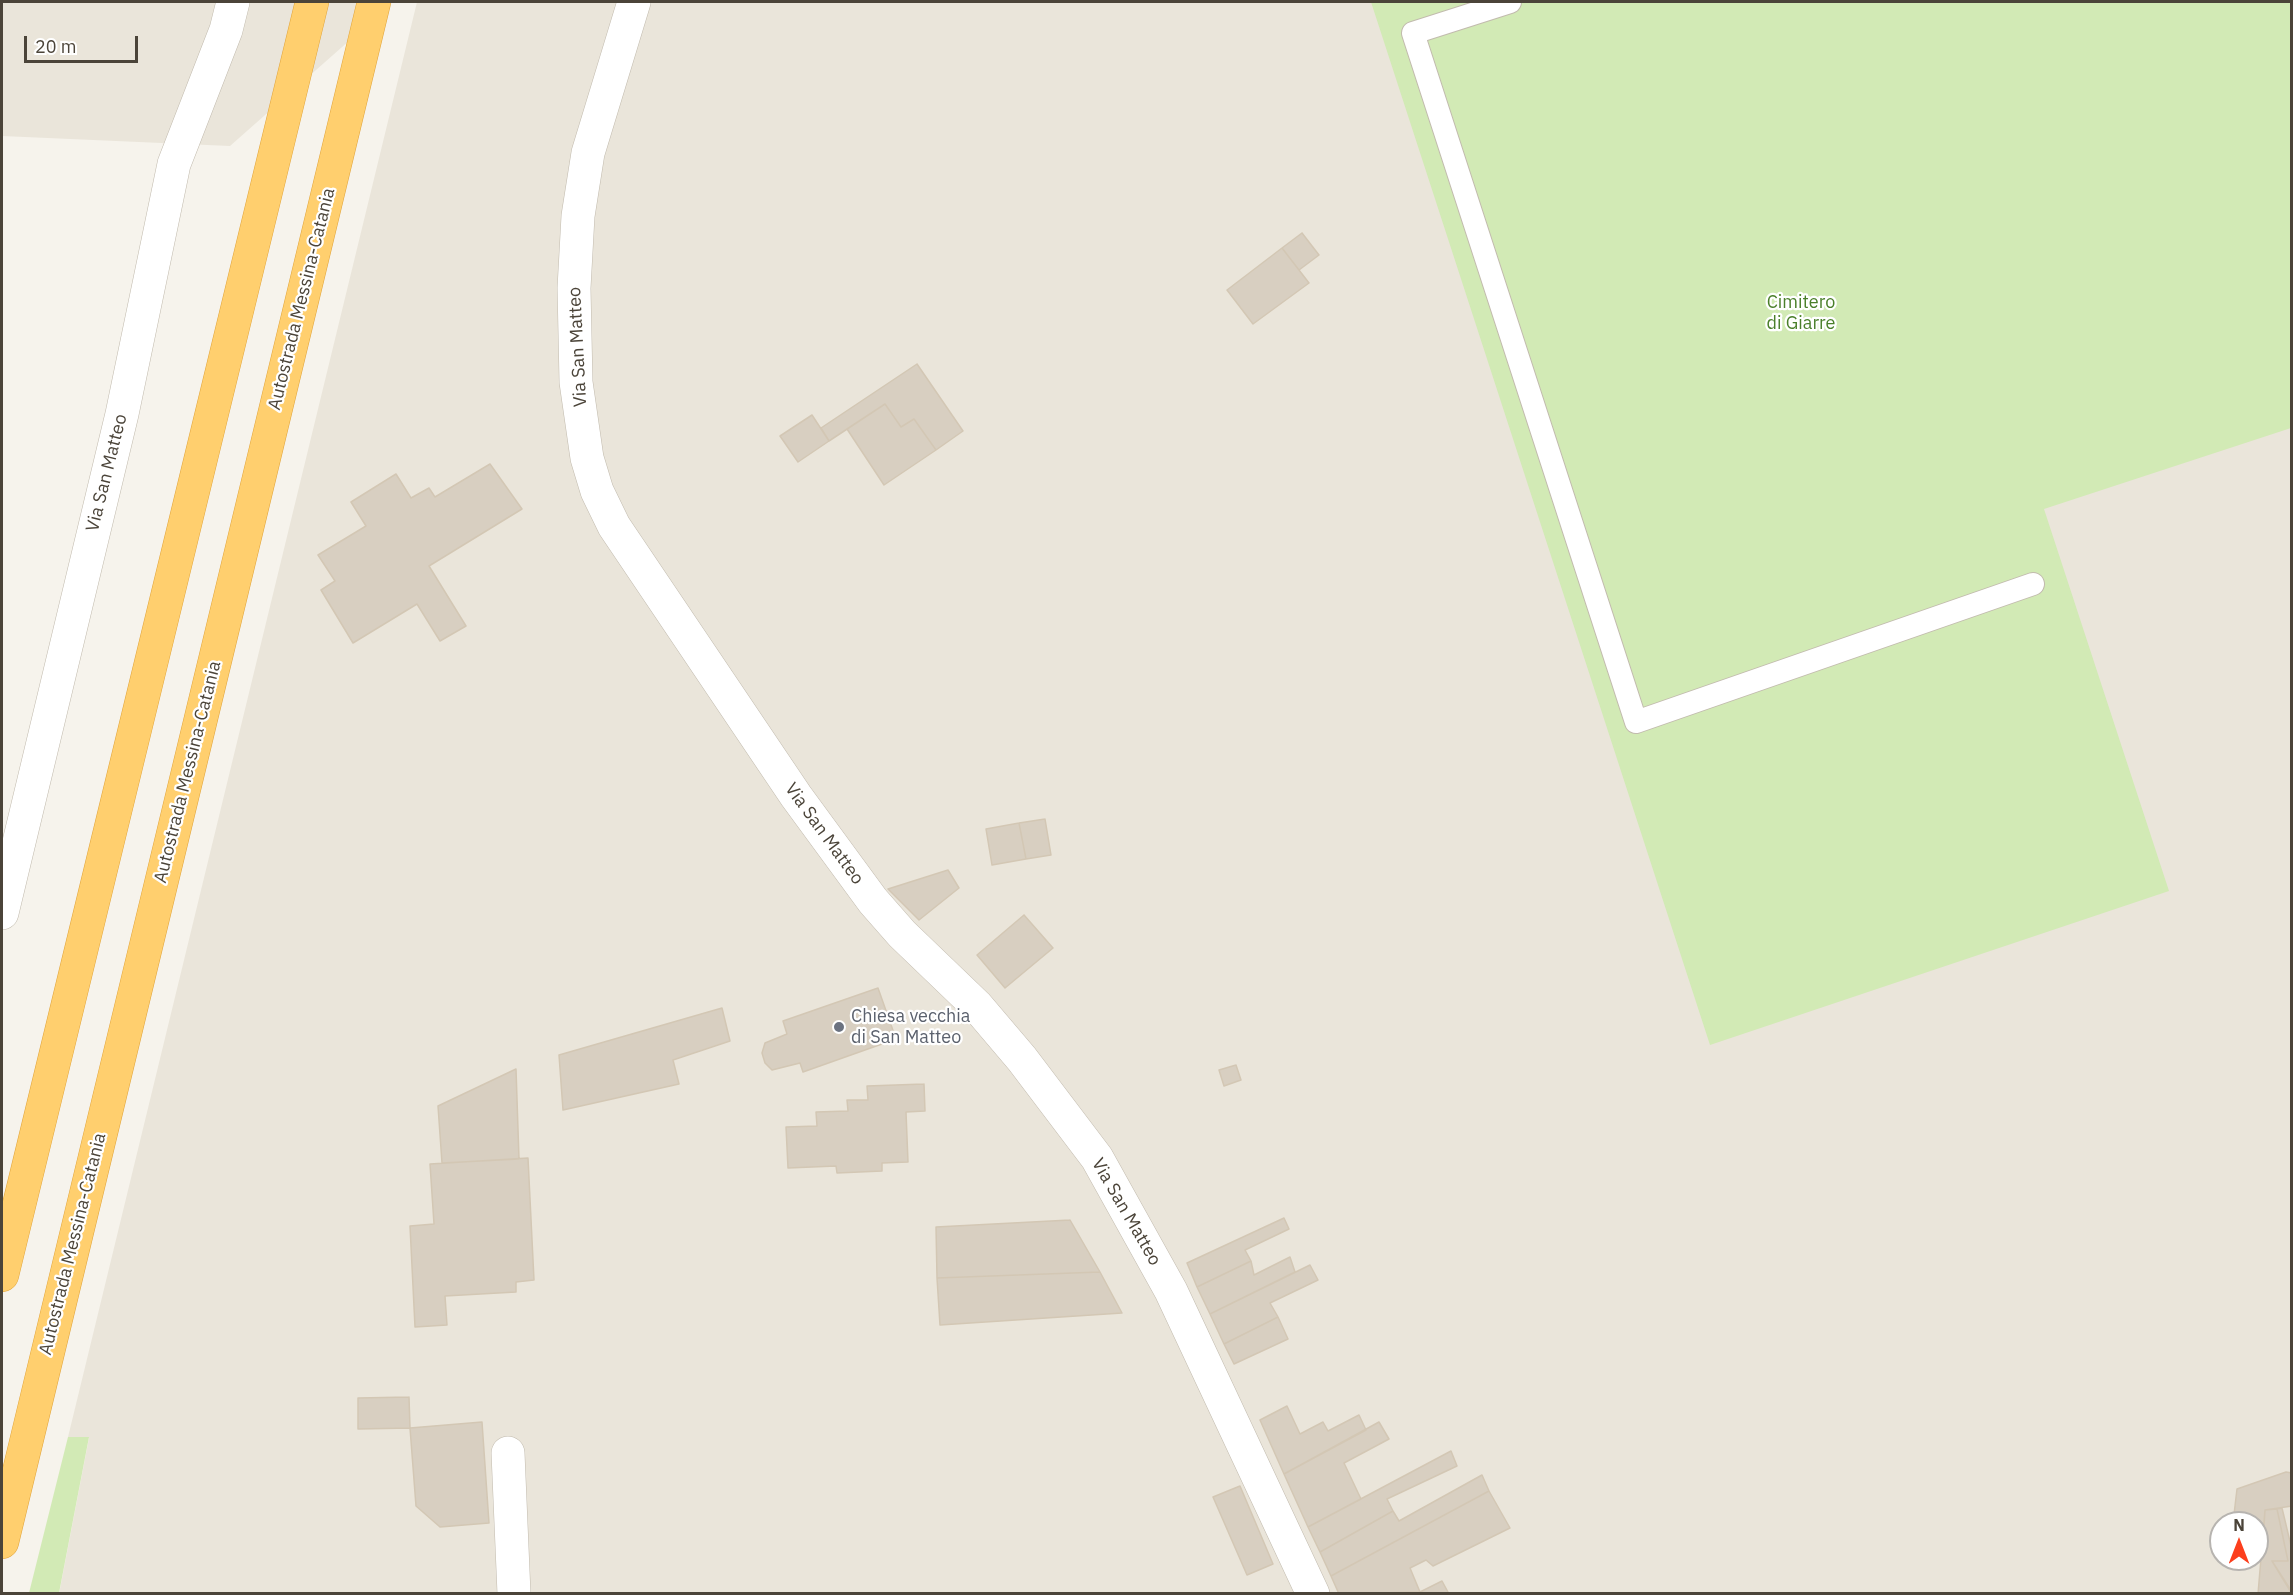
<!DOCTYPE html>
<html>
<head>
<meta charset="utf-8">
<style>
	body { margin:0 }
	#map { position:relative; width:2293px; height:1595px; overflow:hidden; background:#f6f3ec; font-family:"IBM Plex Sans",sans-serif }
	canvas { display:block }
	.frame { position:absolute; inset:0; border:3px solid #4b4439; pointer-events:none }
	.north { position:absolute; left:2209px; top:1511px; width:60px; height:60px; box-sizing:border-box; background:#fff; border:2px solid #b7b4b0; border-radius:50%; rotate:0deg; font-size:16px; font-weight:700; line-height:24px; text-align:center; color:#4b4439 }
	.north::after { content:''; display:block; margin:auto; width:21px; height:27px; background:#fc3f1d; clip-path:polygon(50% 0,100% 100%,50% 72%,0 100%) }
	.scale { position:absolute; left:24px; top:36px; width:114px; height:27px; box-sizing:border-box; border:3px solid #4b4439; border-top:0; padding-left:8px; font-size:18px; line-height:21px; white-space:nowrap; color:#4b4439; -webkit-text-stroke:4px #fff; paint-order:stroke }
</style>
</head>
<body>
<div id="map">
<canvas width="2293" height="1595"></canvas>
<div class="frame"></div>
<div class="north">N</div>
<div class="scale">20 m</div>
</div>
<script>
const g = document.querySelector('canvas').getContext('2d');
g.lineJoin = 'round';
function fill(path, color) {
  g.fillStyle = color;
  g.fill(path, 'evenodd');
}
function toPath(rows) {
  const path = new Path2D();
  for (const r of rows) {
    path.moveTo(r[0], r[1]);
    for (let i = 2; i < r.length; i += 2) path.lineTo(r[i], r[i + 1]);
  }
  return path;
}
function trace(path, color, width, dash) {
  g.strokeStyle = color;
  g.lineWidth = width;
  g.lineCap = dash ? 'butt' : 'round';
  g.setLineDash(dash || []);
  g.stroke(path);
}
function label(font, color, halo, rows, align = 'center') {
  g.font = font + ' "IBM Plex Sans",sans-serif';
  g.lineWidth = 4.5;
  g.setLineDash([]);
  g.textBaseline = 'middle';
  g.strokeStyle = halo;
  g.fillStyle = color;
  for (const [text, x, y, turn = 0] of rows) {
    g.save();
    g.translate(x, y);
    g.rotate((+turn || 0) * Math.PI / 180);
    g.textAlign = isNaN(turn) ? turn : align;
    if (halo) g.strokeText(text, 0, 0);
    g.fillText(text, 0, 0);
    g.restore();
  }
}
fill(toPath([
	[2,2,393,2,230,146,2,136],
	[417,2,2291,2,2291,1593,59,1594,89,1438,68,1437],
	[2221,1523,2257,1523,2257,1559,2221,1559]
]), '#eae5da');
fill(toPath([
	[1371,2,2291,2,2291,428,2044,509,2169,891,1710,1045],
	[68,1437,89,1437,59,1593,29,1593]
]), '#d2eab5');
const building = toPath([
	[1302,233,1319,255,1299,270,1282,248,1302,233],
	[1282,248,1309,283,1253,324,1227,290,1282,248],
	[917,364,963,431,936,450,914,419,901,427,885,404,829,441,821,428,917,364],
	[885,404,901,427,914,419,936,450,884,485,847,429,885,404],
	[812,415,829,441,798,462,780,436,812,415],
	[490,464,522,509,429,566,466,626,440,641,417,604,353,643,321,590,335,581,318,555,366,526,351,502,396,474,411,498,429,488,435,497,490,464],
	[1045,819,1051,855,1026,859,1019,823,1045,819],
	[1019,823,1026,859,992,865,986,829,1019,823],
	[948,870,959,888,919,920,888,889,948,870],
	[1024,915,1053,948,1005,988,977,955,1024,915],
	[878,988,896,1039,803,1072,800,1063,772,1070,765,1063,762,1053,765,1043,787,1034,783,1021,878,988],
	[722,1008,730,1041,673,1060,679,1084,563,1110,559,1055,722,1008],
	[1236,1065,1241,1080,1224,1086,1219,1070,1236,1065],
	[516,1069,519,1159,442,1163,438,1106,516,1069],
	[924,1084,925,1111,906,1112,908,1162,882,1163,882,1171,837,1173,836,1166,788,1168,786,1127,817,1126,816,1112,848,1111,847,1100,868,1100,867,1086,924,1084],
	[528,1158,534,1280,516,1282,516,1292,445,1296,447,1325,415,1327,410,1226,434,1224,430,1164,528,1158],
	[1284,1218,1289,1229,1245,1250,1251,1261,1197,1287,1187,1263,1284,1218],
	[1070,1220,1100,1272,937,1278,936,1227,1070,1220],
	[1290,1257,1295,1272,1210,1314,1197,1287,1251,1261,1254,1275,1290,1257],
	[1310,1265,1318,1280,1270,1303,1278,1317,1224,1344,1210,1314,1310,1265],
	[1100,1272,1122,1313,940,1325,937,1278,1100,1272],
	[1278,1317,1288,1339,1234,1364,1224,1344,1278,1317],
	[409,1397,410,1428,358,1429,358,1398,409,1397],
	[1287,1406,1300,1434,1323,1422,1328,1431,1359,1415,1366,1430,1284,1474,1260,1420,1287,1406],
	[482,1422,489,1523,440,1527,416,1506,410,1428,482,1422],
	[1379,1422,1389,1439,1344,1463,1361,1499,1308,1527,1284,1474,1379,1422],
	[1451,1451,1457,1466,1387,1499,1393,1511,1320,1552,1308,1527,1451,1451],
	[2286,1472,2292,1473,2292,1506,2265,1510,2262,1558,2257,1557,2257,1523,2233,1523,2237,1489,2286,1472],
	[1482,1475,1489,1491,1331,1576,1320,1552,1393,1511,1399,1521,1482,1475],
	[1240,1486,1273,1564,1247,1575,1213,1497,1240,1486],
	[1489,1491,1510,1528,1433,1566,1426,1560,1410,1568,1420,1592,1339,1594,1331,1576,1489,1491],
	[2282,1508,2292,1550,2292,1592,2272,1561,2288,1561,2277,1509,2282,1508],
	[2277,1509,2288,1561,2272,1561,2292,1594,2258,1594,2265,1510,2277,1509],
	[1442,1581,1449,1594,1416,1594,1442,1581]
]);
fill(building, '#d8cfc1');
trace(building, '#d3c7b4', 1.5);
const service = toPath([
	[1510,2,1413,33,1636,722,2033,584]
]);
const minor = toPath([
	[2,913,122,414,174,164,226,30,233,2],
	[508,1453,514,1594]
]);
const tertiary = toPath([
	[634,2,588,153,578,216,574,288,576,382,587,458,597,491,614,526,796,796,873,901,902,934,977,1006,1022,1059,1097,1158,1171,1291,1313,1594]
]);
const motorway = toPath([
	[2,1275,312,2],
	[2,1542,374,2]
]);
trace(service, '#c2bbae', 24);
trace(minor, '#c2bbae', 34);
trace(tertiary, '#c2bbae', 34);
trace(motorway, '#e0a43c', 34);
trace(service, '#fff', 22);
trace(minor, '#fff', 33);
trace(tertiary, '#fff', 33);
trace(motorway, '#ffcf6e', 33);
for (const [x, y, r, color] of [
	[839,1027,6,"#6b7280"]
]) {
  const dot = new Path2D();
  dot.arc(x, y, r, 0, 2 * Math.PI);
  g.fillStyle = color;
  g.fill(dot);
  trace(dot, '#fff', 2);
}
label('18px', '#4b4439', '#fff', [
	["Autostrada Messina-Catania",302,299,-76],
	["Via San Matteo",578,347,-93],
	["Via San Matteo",107,473,-76],
	["Autostrada Messina-Catania",188,772,-76],
	["Via San Matteo",824,834,54],
	["Via San Matteo",1126,1212,60],
	["Autostrada Messina-Catania",73,1244,-76]
]);
label('18px', '#4a7f2a', '#fff', [
	["Cimitero",1801,303],
	["di Giarre",1801,324]
]);
label('18px', '#5b616d', '#fff', [
	["Chiesa vecchia",851,1017],
	["di San Matteo",851,1038]
], 'left');
</script>
</body>
</html>
